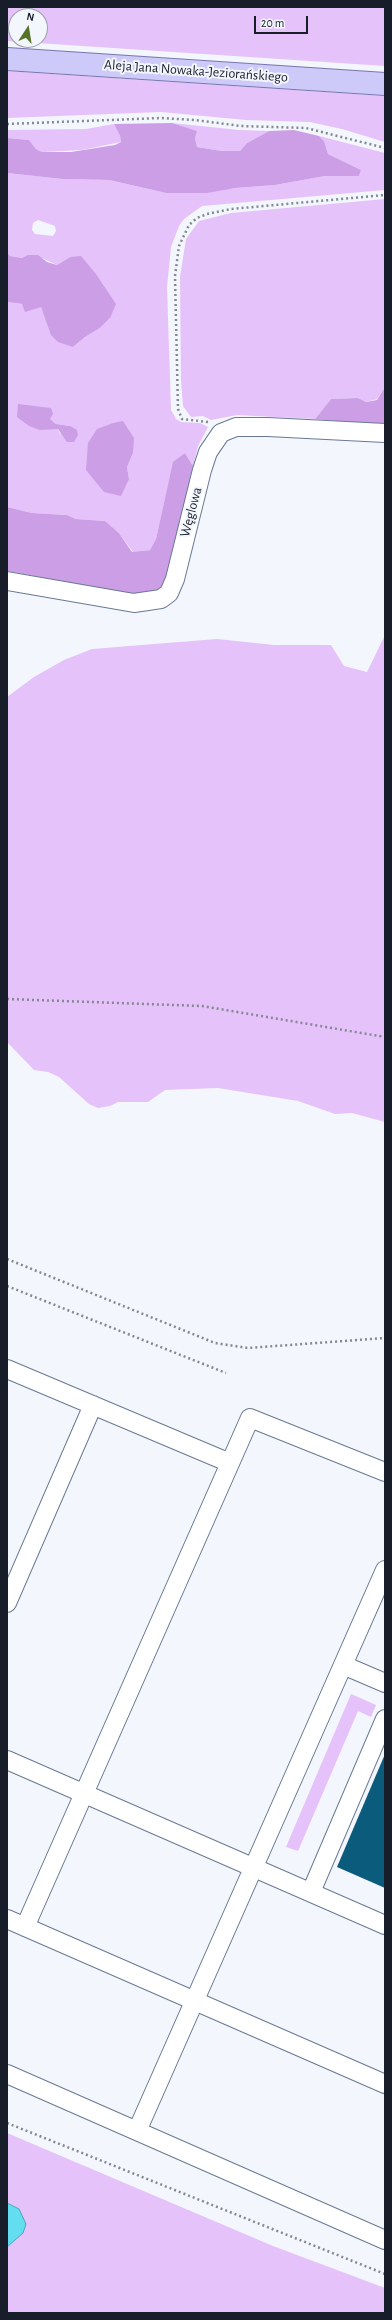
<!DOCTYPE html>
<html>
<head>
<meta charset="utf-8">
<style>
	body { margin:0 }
	#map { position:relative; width:392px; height:2320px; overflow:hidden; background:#f3f6fd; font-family:"Alegreya Sans",sans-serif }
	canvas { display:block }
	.frame { position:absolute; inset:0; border:8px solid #181e29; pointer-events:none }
	.north { position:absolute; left:8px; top:8px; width:40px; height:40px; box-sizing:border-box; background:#f3f6fd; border:1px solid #9ba0a8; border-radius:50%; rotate:12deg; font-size:11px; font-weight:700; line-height:16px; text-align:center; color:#181e29 }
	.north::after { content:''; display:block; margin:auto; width:14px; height:18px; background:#54742a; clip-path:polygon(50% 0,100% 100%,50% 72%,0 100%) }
	.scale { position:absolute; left:254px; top:16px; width:54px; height:18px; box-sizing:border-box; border:2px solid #181e29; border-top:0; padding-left:5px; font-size:12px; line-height:14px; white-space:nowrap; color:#181e29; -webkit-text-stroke:3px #f3f6fd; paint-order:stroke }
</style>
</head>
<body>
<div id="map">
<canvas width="392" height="2320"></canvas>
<div class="frame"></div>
<div class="north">N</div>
<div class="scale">20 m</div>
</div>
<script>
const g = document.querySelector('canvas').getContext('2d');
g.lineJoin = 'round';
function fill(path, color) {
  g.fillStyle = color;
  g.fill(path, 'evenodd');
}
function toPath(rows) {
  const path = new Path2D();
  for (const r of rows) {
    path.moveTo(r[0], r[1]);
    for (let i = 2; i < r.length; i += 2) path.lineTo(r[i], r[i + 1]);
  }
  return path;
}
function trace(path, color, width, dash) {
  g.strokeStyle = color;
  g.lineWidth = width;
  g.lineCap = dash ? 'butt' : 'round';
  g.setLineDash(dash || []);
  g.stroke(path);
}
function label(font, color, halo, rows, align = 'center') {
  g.font = font + ' "Alegreya Sans",sans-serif';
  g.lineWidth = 4;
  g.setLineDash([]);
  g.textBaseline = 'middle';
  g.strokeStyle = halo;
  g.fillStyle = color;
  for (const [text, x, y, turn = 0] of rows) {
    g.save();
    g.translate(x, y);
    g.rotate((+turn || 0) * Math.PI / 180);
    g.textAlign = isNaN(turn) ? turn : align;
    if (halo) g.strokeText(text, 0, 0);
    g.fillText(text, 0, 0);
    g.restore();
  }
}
fill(toPath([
	[7,7,385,7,385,66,7,41],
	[16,16,40,16,40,40,16,40],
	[7,71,385,96,385,142,342,129,310,122,246,120,161,112,7,118],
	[172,123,239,130,269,131,247,143,240,151,222,151,197,147,195,138,196,131],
	[114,124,120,136,121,142,82,150,42,152,36,149,29,140,7,138,7,130,86,129],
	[319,136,385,153,385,190,202,206,184,219,179,226,171,247,167,287,171,410,176,419,181,422,200,423,208,427,198,446,193,466,185,453,170,477,156,539,150,550,133,552,119,533,105,521,76,519,67,515,32,513,7,507,7,302,41,307,45,317,73,347,85,337,100,328,110,318,103,284,89,267,70,257,57,265,42,258,22,258,10,256,7,252,7,173,62,179,109,180,166,193,275,185,325,176,359,176,361,170,328,154,324,141],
	[38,220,55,226,56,231,53,236,35,234,32,230,33,223],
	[46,407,52,414,50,419,56,424,70,426,60,434,58,429,53,429],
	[88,443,133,453,127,467,129,479],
	[385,199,385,387,377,399,366,402,358,398,331,399,315,419,237,415,211,420,203,416,191,417,183,406,181,381,180,277,186,239,199,221,231,213],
	[385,635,385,1122,352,1113,335,1114,298,1101,218,1088,165,1090,148,1102,118,1102,110,1106,98,1108,89,1104,59,1077,48,1072,34,1070,7,1042,7,697,34,677,64,660,92,649,217,639,274,645,331,645,344,666,367,672],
	[351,1694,376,1705,371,1717,358,1711,298,1851,286,1847],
	[7,2133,273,2246,385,2288,385,2313,7,2313,7,2247,23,2233,19,2209,7,2203]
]), '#e5c2fa');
fill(toPath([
	[172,123,197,131,195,138,197,147,222,151,240,151,247,143,269,131,294,130,319,136,324,141,328,154,361,170,359,176,325,176,275,185,235,188,207,193,166,193,109,180,62,179,7,173,7,138,29,140,36,149,42,152,71,152,115,145,121,142,120,136,114,124],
	[7,252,10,256,22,258,28,255,38,255,47,262,57,265,70,257,81,256,96,274,116,304,110,318,100,328,85,337,73,347,58,342,51,335,41,307,25,312,22,304,7,302],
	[385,387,385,426,315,419,331,399,358,398,366,402,377,400],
	[18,404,51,408,53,414,50,419,56,424,70,426,77,430,78,435,74,442,67,442,58,429,40,430,29,426,17,417],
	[123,421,134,438,133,453,127,467,129,479,121,496,104,492,86,470,88,443,97,429,113,423],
	[185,453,193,466,167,578,161,588,150,594,137,595,7,571,7,507,32,513,67,515,76,519,105,521,119,533,132,552,150,550,156,539,173,462]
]), '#cc9ee6');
const water = toPath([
	[7,2203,19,2209,26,2224,23,2233,7,2247,7,2203]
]);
fill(water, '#63def0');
trace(water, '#4ca4b4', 1);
fill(toPath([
	[385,1754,385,1888,337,1867]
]), '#0b5b7d');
const minor = toPath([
	[7,581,134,603,161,599,169,593,175,579,202,470,208,452,221,433,236,427,268,427,385,433],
	[7,1369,230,1463],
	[7,1603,93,1405],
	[343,1665,385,1570],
	[7,1760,385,1925],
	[311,1892,385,1719],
	[7,1919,385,2084],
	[25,1927,250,1418,385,1472],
	[7,2074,385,2240],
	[137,2131,343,1665,385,1683]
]);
const major = toPath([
	[7,59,385,84]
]);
trace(minor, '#697993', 20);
trace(major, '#7876ad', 24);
trace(toPath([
	[7,124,161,118,195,120,241,126,306,128,385,148],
	[208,422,182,419,178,409,175,276,179,246,189,225,197,218,207,214,231,209,385,195],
	[7,999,202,1006,385,1037],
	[7,1259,215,1343,248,1348,385,1338],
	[7,1286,226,1373],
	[7,2123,385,2274]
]), '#848891', 2.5, [2, 3]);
trace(minor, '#fff', 18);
trace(major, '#cdc9f8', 22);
label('14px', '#181e29', '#f3f6fd', [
	["Aleja Jana Nowaka-Jeziorańskiego",196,71,4],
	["Węglowa",191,512,-75]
]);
</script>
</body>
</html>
